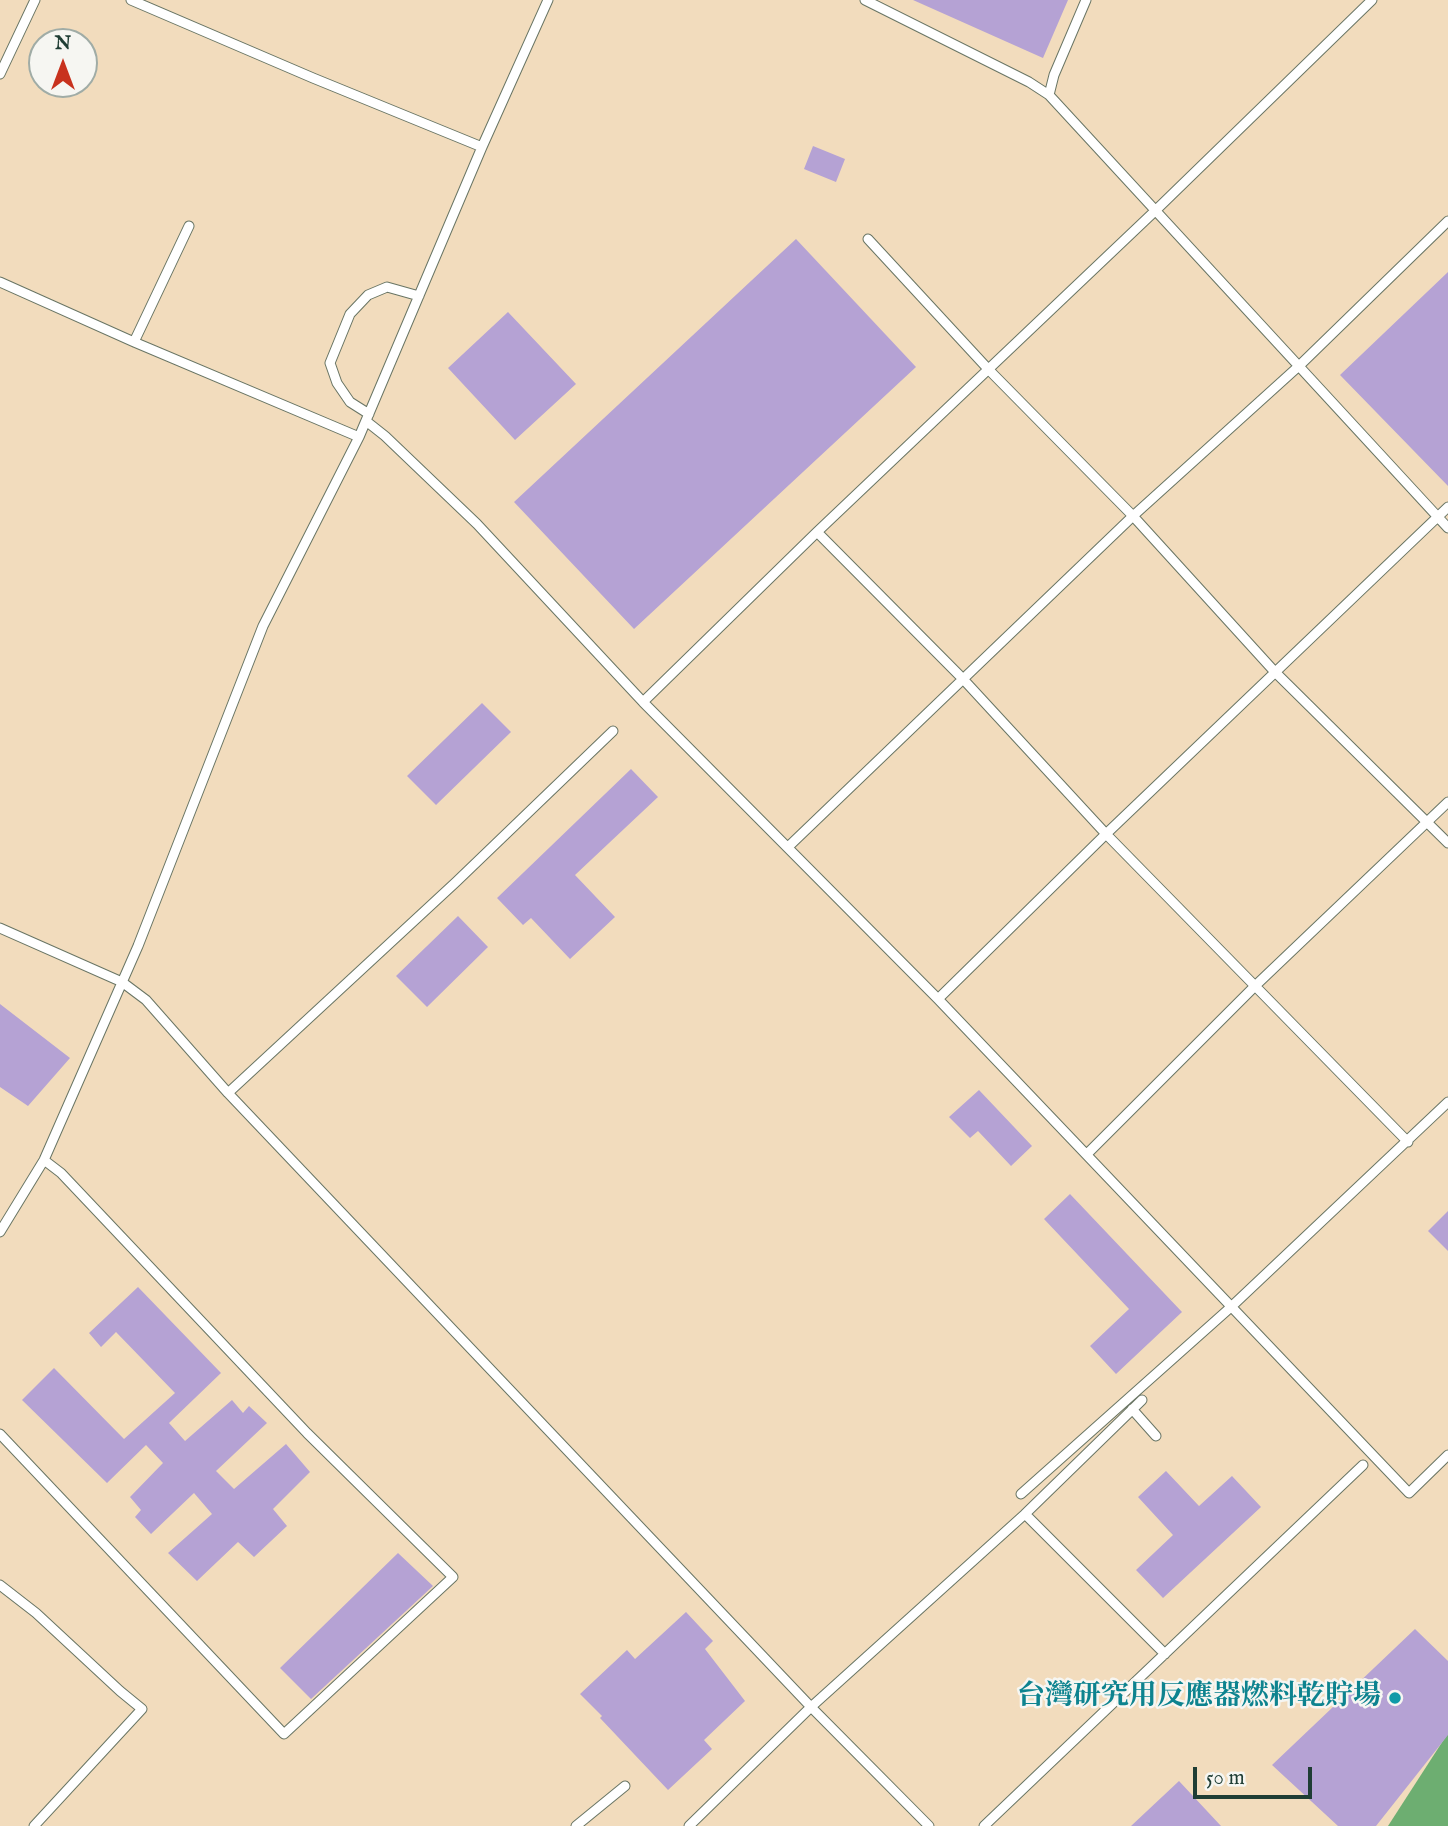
<!DOCTYPE html>
<html>
<head>
<meta charset="utf-8">
<style>
	body { margin:0 }
	#map { position:relative; width:1448px; height:1826px; overflow:hidden; background:#f2dcbd; font-family:"IM FELL English",serif }
	canvas { display:block }
	.north { position:absolute; left:28px; top:28px; width:70px; height:70px; box-sizing:border-box; background:#f6f6f2; border:2px solid #a0aca6; border-radius:50%; rotate:0deg; font-size:19px; font-weight:700; line-height:28px; text-align:center; color:#1f3d34 }
	.north::after { content:''; display:block; margin:auto; width:24px; height:32px; background:#c8321e; clip-path:polygon(50% 0,100% 100%,50% 72%,0 100%) }
	.scale { position:absolute; left:1193px; top:1767px; width:119px; height:32px; box-sizing:border-box; border:4px solid #1f3d34; border-top:0; padding-left:9px; font-size:21px; line-height:24px; white-space:nowrap; color:#1f3d34; -webkit-text-stroke:5px #f6f6f2; paint-order:stroke }
</style>
</head>
<body>
<div id="map">
<canvas width="1448" height="1826"></canvas>
<div class="north">N</div>
<div class="scale">50 m</div>
</div>
<script>
const g = document.querySelector('canvas').getContext('2d');
g.lineJoin = 'round';
function fill(path, color) {
  g.fillStyle = color;
  g.fill(path, 'evenodd');
}
function toPath(rows) {
  const path = new Path2D();
  for (const r of rows) {
    path.moveTo(r[0], r[1]);
    for (let i = 2; i < r.length; i += 2) path.lineTo(r[i], r[i + 1]);
  }
  return path;
}
function trace(path, color, width, dash) {
  g.strokeStyle = color;
  g.lineWidth = width;
  g.lineCap = dash ? 'butt' : 'round';
  g.setLineDash(dash || []);
  g.stroke(path);
}
function label(font, color, halo, rows, align = 'center') {
  g.font = font + ' "IM FELL English","Noto Serif TC",serif';
  g.lineWidth = 5;
  g.setLineDash([]);
  g.textBaseline = 'middle';
  g.strokeStyle = halo;
  g.fillStyle = color;
  for (const [text, x, y, turn = 0] of rows) {
    g.save();
    g.translate(x, y);
    g.rotate((+turn || 0) * Math.PI / 180);
    g.textAlign = isNaN(turn) ? turn : align;
    if (halo) g.strokeText(text, 0, 0);
    g.fillText(text, 0, 0);
    g.restore();
  }
}
fill(toPath([
	[1448,1733,1448,1826,1388,1826]
]), '#6dae71');
fill(toPath([
	[913,0,1068,0,1043,58],
	[813,146,845,159,836,182,804,169],
	[796,239,916,367,634,629,514,502],
	[1448,272,1448,486,1340,375],
	[508,312,576,384,515,440,448,368],
	[482,703,511,732,436,805,407,776],
	[631,769,658,797,575,875,615,917,570,959,531,918,523,925,497,898],
	[458,916,488,947,427,1007,396,976],
	[0,1004,70,1058,28,1106,0,1087],
	[979,1090,1032,1146,1011,1166,978,1131,970,1138,949,1117],
	[1070,1194,1182,1312,1116,1374,1090,1346,1129,1309,1044,1219],
	[1448,1211,1448,1251,1428,1231],
	[138,1287,221,1373,169,1423,185,1441,232,1400,243,1413,249,1406,267,1423,216,1471,234,1489,286,1444,310,1472,273,1509,287,1526,254,1557,238,1542,197,1581,168,1553,212,1514,194,1493,151,1534,135,1517,141,1510,130,1497,163,1463,146,1445,107,1483,22,1400,54,1368,124,1439,175,1393,116,1332,101,1347,89,1333],
	[1166,1471,1199,1506,1232,1476,1261,1507,1163,1598,1136,1570,1173,1535,1138,1497],
	[398,1553,433,1586,311,1699,280,1668],
	[686,1612,713,1641,705,1649,745,1701,704,1740,712,1749,668,1790,600,1718,602,1716,580,1694,627,1650,635,1659],
	[1415,1629,1448,1661,1448,1735,1376,1826,1338,1826,1272,1765],
	[1179,1781,1221,1826,1131,1826]
]), '#b5a2d4');
const lane = toPath([
	[131,0,313,78,482,147],
	[865,0,1029,82,1049,95,1448,528],
	[0,74,35,0],
	[1049,95,1054,75,1086,0],
	[868,239,989,370,1133,516,1274,671,1448,843],
	[0,282,134,342,359,437],
	[134,342,189,226],
	[369,414,350,402,337,383,330,363,350,314,368,295,387,287,419,296],
	[366,421,385,436,477,524,643,702,938,999,1409,1493,1448,1455],
	[817,532,963,679,1106,834,1408,1142],
	[643,702,817,532,1156,210,1372,0],
	[788,847,1133,516,1300,365,1448,221],
	[0,928,122,982,146,1000,228,1093,811,1707,929,1826],
	[938,999,1106,834,1448,507],
	[228,1093,456,882,613,731],
	[1087,1154,1255,986,1448,802],
	[0,1232,44,1160,138,946,263,626,359,437,482,147,548,0],
	[1132,1409,1156,1436],
	[0,1434,284,1734,453,1577,307,1433,61,1173,44,1160],
	[1021,1494,1231,1307,1448,1102],
	[1025,1514,1165,1654],
	[0,1585,36,1613,120,1691,142,1709,34,1826],
	[576,1826,625,1786],
	[689,1826,811,1707,1025,1514,1142,1400],
	[984,1826,1363,1465]
]);
trace(lane, '#697564', 11);
trace(lane, '#fff', 9);
for (const [x, y, r, color] of [
	[1395,1698,7,"#0f9aa8"]
]) {
  const dot = new Path2D();
  dot.arc(x, y, r, 0, 2 * Math.PI);
  g.fillStyle = color;
  g.fill(dot);
  trace(dot, '#f6f6f2', 2.5);
}
label('bold 28px', '#0d838f', '#f6f6f2', [
	["台灣研究用反應器燃料乾貯場",1381,1698]
], 'right');
</script>
</body>
</html>
